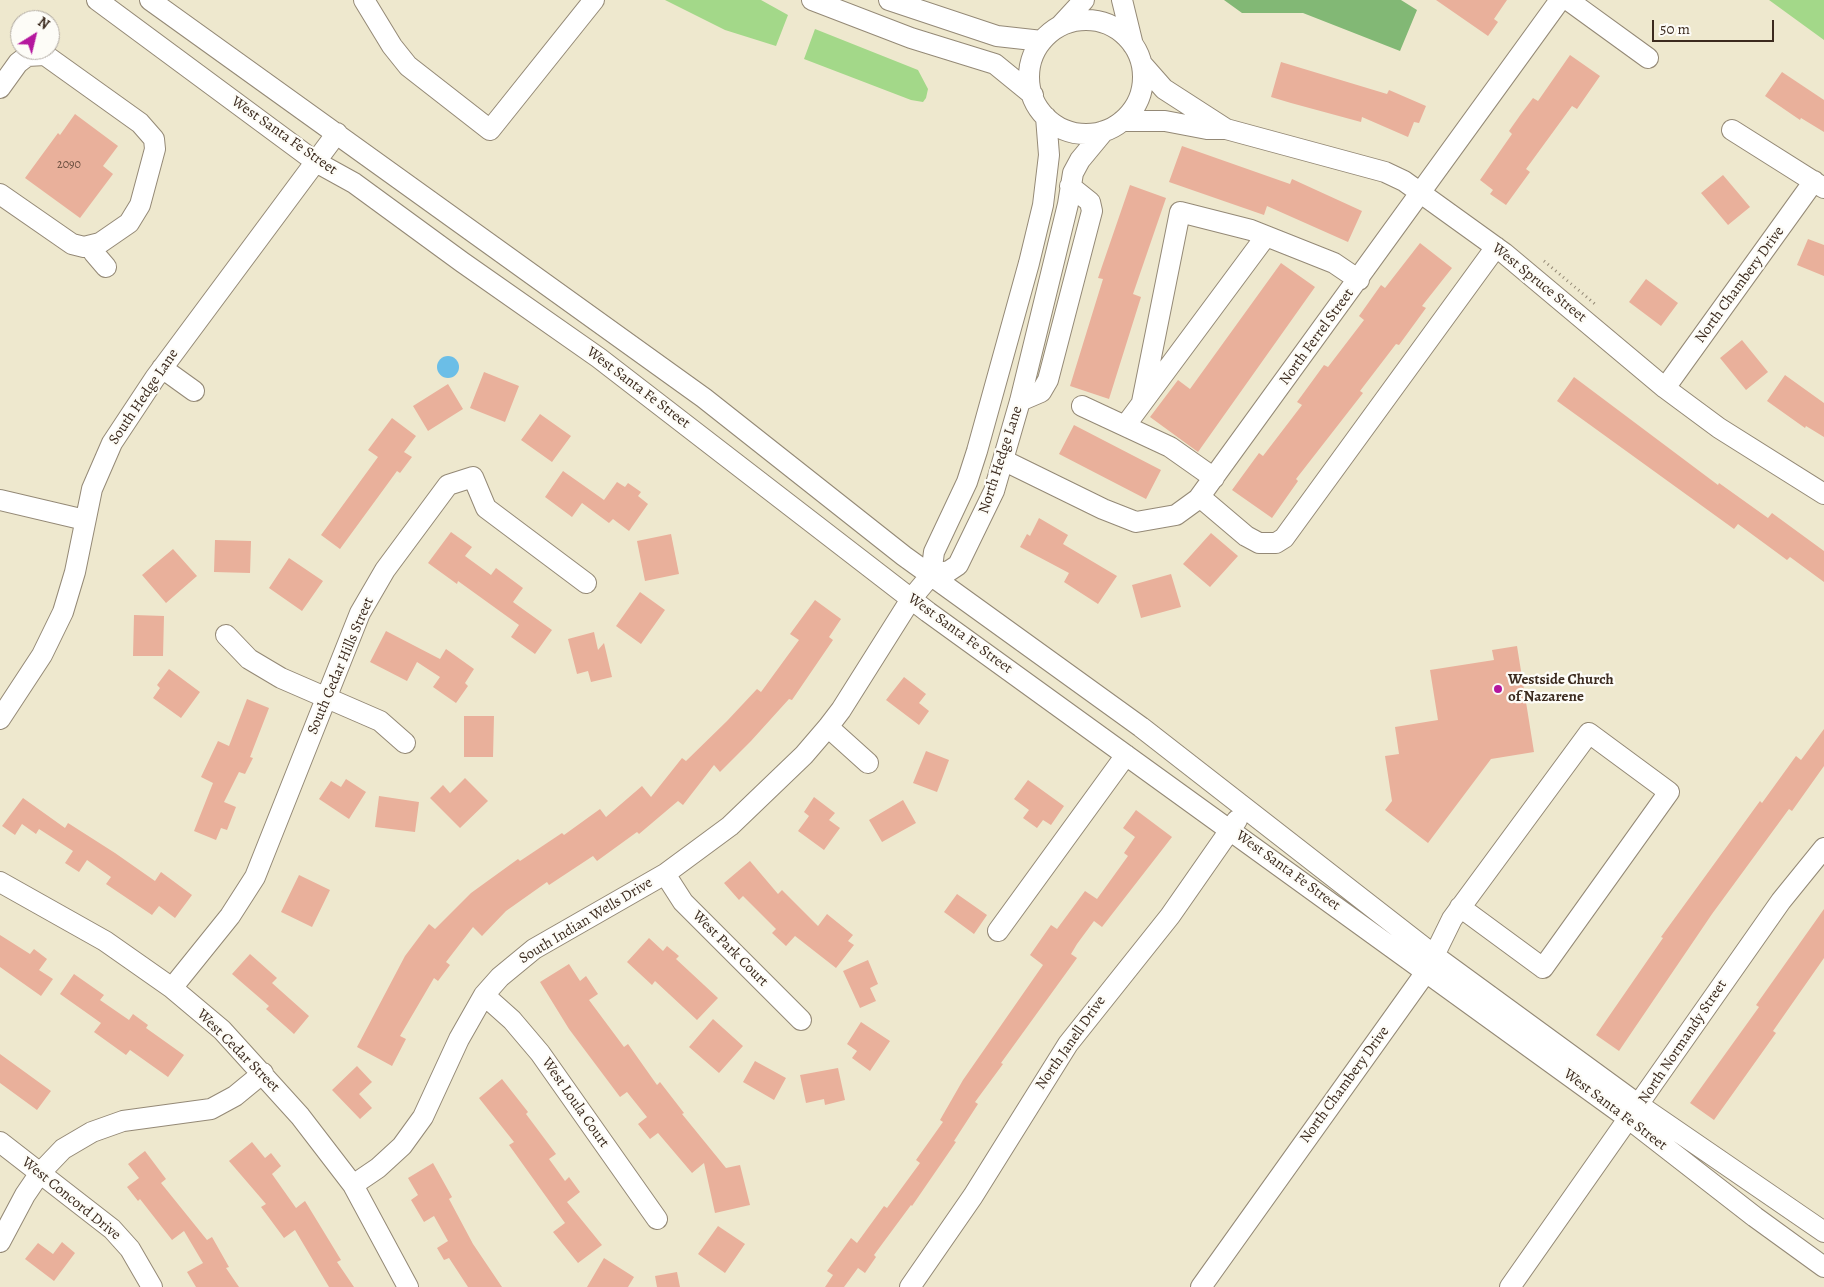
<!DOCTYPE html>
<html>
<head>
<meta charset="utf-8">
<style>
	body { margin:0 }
	#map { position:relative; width:1824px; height:1287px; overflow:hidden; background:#eee8ce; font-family:Alegreya,serif }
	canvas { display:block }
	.north { position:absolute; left:10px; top:10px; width:50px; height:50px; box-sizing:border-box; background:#fdfcf7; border:1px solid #afa8a0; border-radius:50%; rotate:36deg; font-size:14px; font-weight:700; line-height:20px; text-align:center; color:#3b2a1e }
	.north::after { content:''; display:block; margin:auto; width:18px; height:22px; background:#b5179e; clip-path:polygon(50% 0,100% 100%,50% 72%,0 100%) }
	.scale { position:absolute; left:1652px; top:20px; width:122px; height:22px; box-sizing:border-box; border:2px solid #3b2a1e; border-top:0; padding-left:6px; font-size:15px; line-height:18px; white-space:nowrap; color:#3b2a1e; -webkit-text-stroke:4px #fdfcf7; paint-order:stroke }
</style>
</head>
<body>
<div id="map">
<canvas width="1824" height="1287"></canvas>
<div class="north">N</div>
<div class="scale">50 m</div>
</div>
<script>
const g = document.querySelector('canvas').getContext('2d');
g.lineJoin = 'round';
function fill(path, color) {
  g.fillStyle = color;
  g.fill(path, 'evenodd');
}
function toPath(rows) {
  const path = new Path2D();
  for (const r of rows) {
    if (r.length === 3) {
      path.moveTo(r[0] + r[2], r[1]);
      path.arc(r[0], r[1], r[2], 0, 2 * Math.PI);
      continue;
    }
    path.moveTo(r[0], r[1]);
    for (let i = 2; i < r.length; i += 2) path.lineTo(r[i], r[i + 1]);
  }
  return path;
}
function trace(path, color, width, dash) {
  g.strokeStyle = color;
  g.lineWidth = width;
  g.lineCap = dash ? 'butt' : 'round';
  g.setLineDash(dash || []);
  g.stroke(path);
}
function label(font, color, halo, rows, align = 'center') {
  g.font = font + ' Alegreya,serif';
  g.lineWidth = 4.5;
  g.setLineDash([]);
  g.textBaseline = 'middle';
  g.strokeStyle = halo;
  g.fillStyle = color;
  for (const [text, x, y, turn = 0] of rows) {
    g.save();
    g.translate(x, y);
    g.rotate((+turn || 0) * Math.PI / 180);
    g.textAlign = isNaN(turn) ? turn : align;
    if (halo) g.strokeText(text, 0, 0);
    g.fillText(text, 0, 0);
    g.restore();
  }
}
fill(toPath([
	[665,0,761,0,788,15,776,46,725,30],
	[1769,0,1824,0,1824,40],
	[815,29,918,70,928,89,926,98,923,102,911,100,804,59]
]), '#a3d889');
fill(toPath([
	[1224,0,1401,0,1417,10,1400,51,1303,13,1242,13]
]), '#82b875');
fill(toPath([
	[448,367,11]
]), '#6bbee7');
fill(toPath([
	[1436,0,1507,0,1494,19,1498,22,1488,36],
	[1570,55,1600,76,1577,109,1572,106,1526,169,1530,172,1506,205,1490,194,1493,190,1480,180,1512,134,1509,131,1521,114,1533,98,1538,101],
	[1281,62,1387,94,1389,90,1426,106,1419,123,1414,122,1408,137,1362,117,1361,122,1291,103,1271,97],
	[1782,72,1824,100,1824,132,1801,118,1800,120,1765,96],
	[75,114,118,146,103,166,113,174,80,218,25,178,58,133,60,135],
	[1182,146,1290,184,1292,179,1362,211,1348,242,1267,206,1264,215,1169,182],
	[1723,175,1750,207,1728,225,1701,193],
	[1130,185,1166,198,1133,294,1141,297,1109,399,1070,386,1103,279,1098,278],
	[1808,239,1824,245,1824,276,1797,265],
	[1420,243,1452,268,1422,306,1426,308,1399,345,1396,344,1360,391,1363,393,1296,479,1298,481,1272,518,1232,490,1259,453,1263,456,1302,405,1297,402,1324,365,1328,367,1364,320,1359,316,1381,285,1385,288],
	[1281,263,1315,287,1198,452,1150,417,1178,380,1190,389],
	[1646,279,1678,303,1661,326,1629,302],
	[1742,340,1768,372,1746,390,1720,358],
	[484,372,519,386,505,422,470,408],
	[1785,375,1824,403,1824,437,1806,426,1805,428,1767,401],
	[1574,377,1718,485,1719,483,1768,518,1772,513,1824,551,1824,582,1790,557,1787,560,1738,524,1734,529,1557,401],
	[448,384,463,409,428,431,413,406],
	[540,414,571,436,552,462,521,440],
	[392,418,416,436,404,452,412,457,400,473,397,471,340,549,321,535,378,457,368,450],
	[1074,425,1161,470,1146,499,1059,454],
	[563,471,604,500,617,482,625,487,628,483,641,492,638,496,648,504,629,531,613,519,609,523,582,503,572,517,545,497],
	[1039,518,1068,535,1063,544,1117,576,1098,604,1064,582,1069,573,1020,547,1027,534,1030,536],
	[451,532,472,547,465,556,491,575,496,568,523,588,513,602,552,630,535,654,511,637,519,625,458,581,457,584,428,563],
	[1211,533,1238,556,1210,587,1183,564],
	[671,534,679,574,645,581,637,541],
	[215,540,251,541,250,573,214,572],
	[173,549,197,576,166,603,142,575],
	[289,558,323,581,302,611,269,588],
	[1171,574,1181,607,1141,618,1132,585],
	[640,592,665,610,641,644,616,626],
	[815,600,841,619,829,637,833,640,792,700,789,699,751,741,720,772,714,765,683,805,678,801,639,834,637,832,597,861,593,856,549,885,547,882,506,911,482,936,473,927,446,962,450,965,438,981,434,978,400,1036,406,1039,392,1066,357,1047,405,956,429,924,435,929,471,893,518,859,520,861,562,833,564,835,600,809,606,817,642,786,651,797,682,758,686,761,727,721,757,689,761,692,799,640,790,634],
	[134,615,164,616,163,656,133,656],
	[386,631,440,659,446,649,474,669,465,683,468,686,456,703,433,687,440,677,417,662,407,681,370,662],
	[594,632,598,650,604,643,612,677,591,682,588,671,577,674,568,639],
	[1517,646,1534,752,1491,759,1428,843,1385,810,1392,801,1385,756,1399,754,1395,727,1438,720,1430,670,1494,660,1492,650],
	[169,669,200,692,181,718,153,698,160,688,157,685],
	[904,677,926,694,919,703,929,711,919,725,886,700],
	[247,699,269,708,250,757,253,758,245,774,239,772,224,802,236,807,227,830,221,828,216,840,194,831,213,783,201,777,218,741,229,746],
	[464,716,494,716,493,757,464,757],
	[1824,729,1824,766,1792,811,1789,809,1712,914,1619,1051,1596,1035,1663,938,1661,937,1760,801,1762,803,1796,756,1801,760],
	[926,751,949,760,937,792,913,783],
	[465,778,488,801,460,828,430,798,443,785,450,793],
	[346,779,366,792,349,819,319,799,331,781,341,787],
	[1028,780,1064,806,1051,825,1043,820,1037,828,1023,818,1029,810,1014,799],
	[379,796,419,802,415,832,375,827],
	[814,797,835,813,829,820,840,828,824,850,798,831,809,816,804,812],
	[23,798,65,828,68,823,115,853,155,881,161,872,192,895,175,918,159,906,152,915,106,884,111,877,87,860,79,872,65,863,73,851,39,829,36,834,22,824,15,835,2,826],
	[903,800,916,823,882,842,869,820],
	[1136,810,1172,837,1102,927,1094,921,1077,944,1071,954,1077,958,1001,1063,1003,1064,975,1102,978,1104,954,1141,956,1142,912,1206,911,1205,874,1255,876,1257,865,1273,858,1268,844,1287,825,1287,833,1275,827,1271,851,1238,857,1243,884,1206,887,1208,920,1163,916,1160,943,1122,940,1120,963,1080,1043,965,1030,955,1051,925,1057,929,1085,891,1097,899,1128,856,1124,853,1135,837,1123,828],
	[750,861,778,894,782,890,818,926,827,914,853,935,848,941,854,945,836,968,795,936,786,946,772,933,776,929,743,896,739,900,724,883],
	[299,875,330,890,312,927,281,912],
	[957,894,987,915,974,934,944,912],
	[1824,909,1824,958,1773,1031,1776,1033,1714,1120,1690,1103,1759,1007,1756,1005],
	[0,935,30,954,34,949,47,959,39,970,53,979,41,996,0,967],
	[649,938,663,951,667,946,679,956,676,959,718,998,697,1020,655,981,652,985,627,962],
	[250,954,277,978,272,983,309,1016,294,1034,266,1009,269,1006,232,974],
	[868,960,878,984,870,988,876,1001,860,1008,843,971],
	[569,964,580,981,586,976,598,994,589,1000,624,1047,628,1044,657,1085,660,1082,684,1113,682,1114,726,1168,740,1165,750,1205,715,1213,704,1163,692,1173,658,1133,650,1139,638,1124,647,1117,627,1092,620,1097,569,1029,540,982],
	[74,974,104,995,100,1000,129,1020,133,1014,148,1025,146,1028,184,1055,168,1077,130,1050,126,1055,94,1032,101,1023,60,994],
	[713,1019,743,1046,719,1073,689,1047],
	[861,1022,890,1041,870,1071,852,1058,857,1051,847,1044],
	[0,1054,51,1091,37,1110,0,1083],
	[755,1061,786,1078,774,1100,743,1082],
	[357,1066,372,1082,359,1094,372,1108,360,1119,332,1090],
	[838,1068,845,1100,825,1105,824,1099,806,1103,800,1075],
	[502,1079,528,1112,526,1114,556,1154,549,1159,565,1181,569,1177,580,1192,567,1202,602,1245,578,1263,553,1232,565,1223,509,1145,514,1142,479,1098],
	[252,1142,265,1158,271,1153,281,1166,272,1174,296,1208,305,1201,341,1260,337,1262,354,1287,329,1287,295,1230,284,1238,261,1207,266,1204,229,1161],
	[145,1151,166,1179,161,1183,207,1240,212,1237,229,1267,226,1268,239,1287,196,1287,187,1272,203,1263,184,1231,172,1240,140,1199,138,1201,127,1187,139,1178,128,1164],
	[433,1163,452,1197,449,1199,473,1244,502,1287,468,1287,449,1258,444,1260,437,1248,448,1241,434,1216,424,1222,411,1200,418,1195,408,1178],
	[718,1226,745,1244,725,1273,698,1254],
	[62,1242,75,1253,54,1281,25,1259,38,1243,53,1254],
	[604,1258,634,1277,628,1287,587,1287],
	[677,1272,680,1287,657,1287,655,1276]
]), '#e9b09b');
const minor = toPath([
	[97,0,316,162,354,183,462,262,599,358,928,612,1629,1119,1755,1217,1824,1267],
	[150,0,704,398,904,556,1141,727,1435,956,1639,1105,1824,1232],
	[364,0,392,46,408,66,490,130,594,0],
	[812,0,911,38,995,64,1033,95],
	[889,0,997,36,1042,41],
	[1122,0,1133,45],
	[1568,0,1648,58],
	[1086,77,57],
	[1060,26,1084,0],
	[1142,64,1164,89,1226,129],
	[0,88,18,63,27,56,45,55,140,123,154,139,155,149,140,205,129,223,100,243,84,247,72,244,0,194],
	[1122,121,1165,121,1207,129,1226,129,1385,172,1404,181,1504,253,1665,388,1719,428,1824,494],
	[1732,130,1824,188],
	[92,245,94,253,106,267],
	[162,368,194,391],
	[1665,388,1814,181],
	[1020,401,1041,392,1048,380,1092,211,1090,202,1070,186],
	[1142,402,1180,212,1251,230,1334,263,1359,280],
	[1082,406,1170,447,1214,478],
	[1125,426,1266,236],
	[1003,460,1103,509,1136,522,1176,515,1198,499,1560,0],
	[1200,497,1246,536,1259,543,1276,543,1284,538,1496,247],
	[0,500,85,520],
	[931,575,949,571,958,565,994,491,1020,401,1068,204,1073,173,1080,160,1104,131],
	[931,575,934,552,967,482,977,451,1029,263,1043,205,1049,155,1046,117],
	[226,635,249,659,281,678,380,721,405,743],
	[0,719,42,655,63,612,75,572,92,489,112,443,155,378,337,133],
	[828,727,868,763],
	[665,874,683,902,801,1020],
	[0,882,105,941,172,988,222,1030,300,1116,353,1185,408,1287],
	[998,931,1126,755],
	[172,988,230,916,255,877,360,613,385,570,448,485,473,477,486,508,586,583],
	[484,995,512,1020,540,1053,657,1219],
	[0,1142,112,1229,130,1249,152,1287],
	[353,1185,378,1168,402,1146,423,1117,459,1039,484,995,500,977,534,949,665,874,730,826,804,755,828,727,841,710,911,599,931,575],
	[0,1242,25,1195,40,1173,63,1149,92,1132,123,1121,211,1109,235,1096,263,1073],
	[910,1287,973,1196,1068,1044,1170,916,1237,820],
	[1201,1287,1426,972,1452,919,1589,733,1669,792,1543,968,1460,907],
	[1510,1287,1781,901,1824,848]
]);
trace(minor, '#948976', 22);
trace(toPath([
	[1544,261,1595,304]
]), '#948976', 3, [1, 4]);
trace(minor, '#fff', 20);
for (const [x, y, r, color] of [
	[1498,689,5,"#b5179e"]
]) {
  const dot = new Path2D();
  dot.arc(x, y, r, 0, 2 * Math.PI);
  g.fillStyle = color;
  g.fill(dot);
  trace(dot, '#fdfcf7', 2);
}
label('12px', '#664c3d', null, [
	["2090",69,165]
]);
label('15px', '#3b2a1e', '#fdfcf7', [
	["West Santa Fe Street",284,136,35],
	["West Spruce Street",1539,283,39],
	["North Chambery Drive",1740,285,-54],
	["North Ferrel Street",1317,337,-54],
	["West Santa Fe Street",638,388,37],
	["South Hedge Lane",144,397,-56],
	["North Hedge Lane",1001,460,-72],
	["West Santa Fe Street",960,634,36],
	["South Cedar Hills Street",341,666,-67],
	["West Santa Fe Street",1288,871,36],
	["South Indian Wells Drive",586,921,-31],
	["West Park Court",730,949,45],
	["North Normandy Street",1683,1042,-56],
	["North Janell Drive",1071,1043,-55],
	["West Cedar Street",238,1051,45],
	["North Chambery Drive",1345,1085,-54],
	["West Loula Court",575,1103,55],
	["West Santa Fe Street",1615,1110,37],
	["West Concord Drive",71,1199,39]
]);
label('bold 15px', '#3b2a1e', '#fdfcf7', [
	["Westside Church",1508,680],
	["of Nazarene",1508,697]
], 'left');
</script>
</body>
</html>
